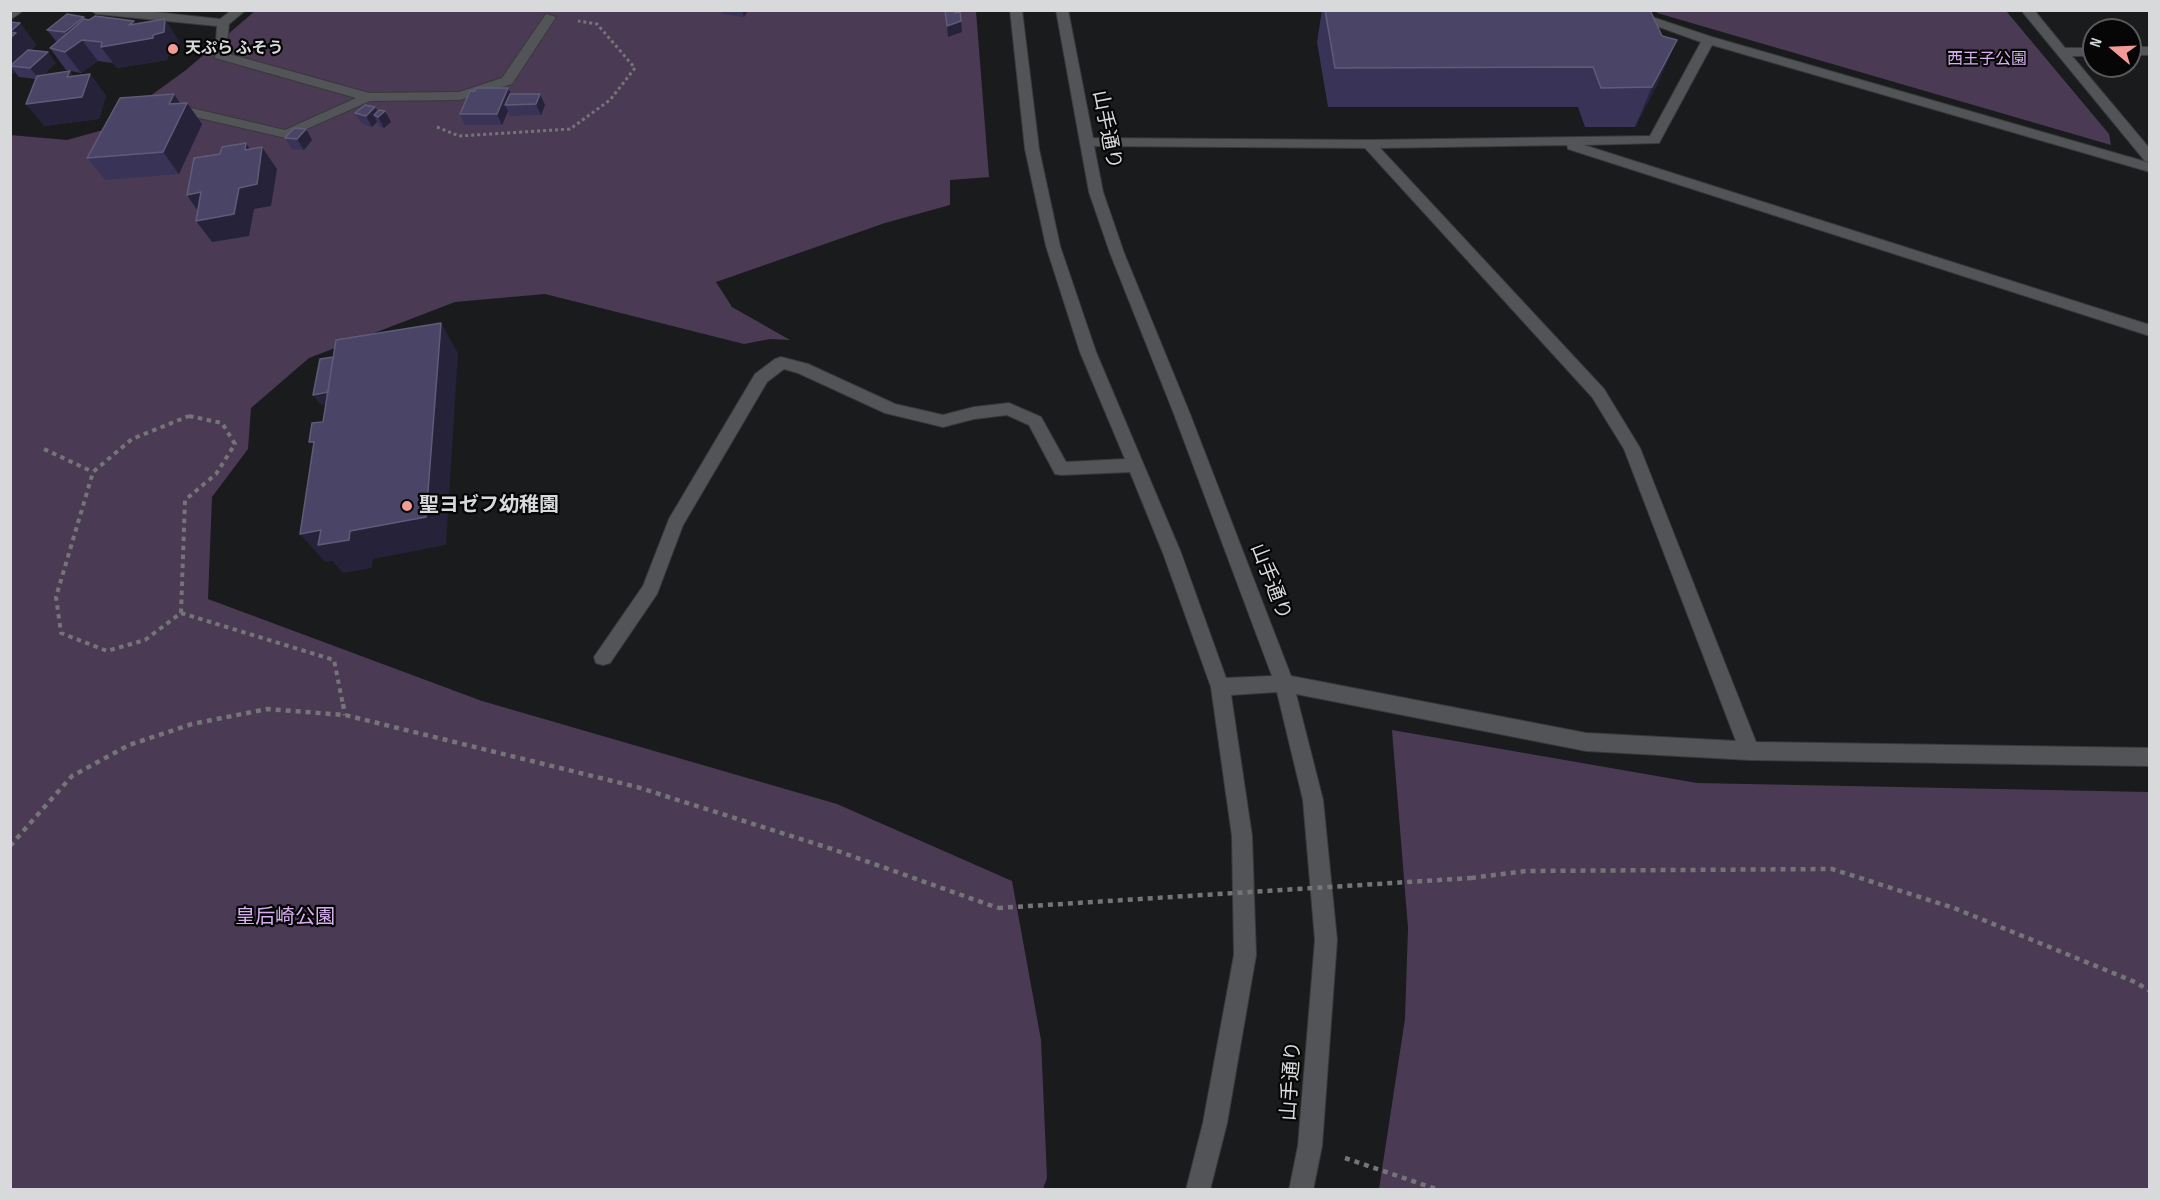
<!DOCTYPE html>
<html>
<head>
<meta charset="utf-8">
<style>
	body { margin:0 }
	#map { position:relative; width:2160px; height:1200px; overflow:hidden; background:#1a1b1d; font-family:"Sofia Sans Condensed",sans-serif }
	canvas { display:block }
	.frame { position:absolute; inset:0; border:12px solid #d8d9db; pointer-events:none }
	.north { position:absolute; left:2082px; top:18px; width:60px; height:60px; box-sizing:border-box; background:#060607; border:2px solid #5a5a5c; border-radius:50%; rotate:289deg; font-size:16px; font-weight:700; line-height:24px; text-align:center; color:#d8d9db }
	.north::after { content:''; display:block; margin:auto; width:21px; height:27px; background:#f59b97; clip-path:polygon(50% 0,100% 100%,50% 72%,0 100%) }
</style>
</head>
<body>
<div id="map">
<canvas width="2160" height="1200"></canvas>
<div class="frame"></div>
<div class="north">N</div>
</div>
<script>
const g = document.querySelector('canvas').getContext('2d');
g.lineJoin = 'round';
function fill(path, color) {
  g.fillStyle = color;
  g.fill(path, 'evenodd');
}
function toPath(rows) {
  const path = new Path2D();
  for (const r of rows) {
    path.moveTo(r[0], r[1]);
    for (let i = 2; i < r.length; i += 2) path.lineTo(r[i], r[i + 1]);
  }
  return path;
}
function trace(path, color, width, dash) {
  g.strokeStyle = color;
  g.lineWidth = width;
  g.lineCap = dash ? 'butt' : 'round';
  g.setLineDash(dash || []);
  g.stroke(path);
}
function label(font, color, halo, rows, align = 'center') {
  g.font = font + ' "Sofia Sans Condensed","Noto Sans JP",sans-serif';
  g.lineWidth = 4.5;
  g.setLineDash([]);
  g.textBaseline = 'middle';
  g.strokeStyle = halo;
  g.fillStyle = color;
  for (const [text, x, y, turn = 0] of rows) {
    g.save();
    g.translate(x, y);
    g.rotate((+turn || 0) * Math.PI / 180);
    g.textAlign = isNaN(turn) ? turn : align;
    if (halo) g.strokeText(text, 0, 0);
    g.fillText(text, 0, 0);
    g.restore();
  }
}
fill(toPath([
	[255,11,976,11,989,177,950,180,950,205,885,223,716,282,732,307,790,340,770,339,744,344,545,294,455,302,309,358,251,408,248,449,212,497,208,599,482,701,837,804,1012,881,1041,1040,1047,1178,1043,1189,11,1189,10,135,67,140,103,130,186,70],
	[1657,11,2007,12,2109,134,2111,145,1657,13],
	[1392,730,1697,783,2149,792,2149,1189,1379,1189,1405,1019,1408,928]
]), '#4b3a54');
const minor = toPath([
	[10,10,24,10,10,20,10,10],
	[90,10,136,10,220,19,232,10,246,10,229,24,226,53,369,93,459,92,502,78,546,14,556,17,512,84,460,100,370,101,286,138,182,114,180,111,187,107,285,130,356,98,215,58,217,26,96,14,90,10],
	[1010,10,1022,10,1039,149,1060,246,1096,352,1181,553,1226,678,1272,676,1174,414,1110,253,1089,192,1056,10,1068,10,1093,138,1369,140,1650,136,1701,42,1612,10,1631,10,1712,37,2150,163,2150,172,1712,45,1659,143,1584,145,2150,325,2150,336,1568,149,1567,145,1380,148,1604,389,1640,448,1756,742,2150,748,2150,766,1750,760,1586,751,1296,694,1323,800,1337,940,1322,1146,1313,1190,1289,1190,1298,1146,1315,940,1303,800,1277,692,1231,695,1252,836,1256,955,1227,1123,1210,1190,1186,1190,1203,1123,1234,955,1232,836,1211,687,1163,553,1130,472,1061,475,1055,474,1029,425,1007,415,974,419,943,427,885,413,798,373,784,369,767,382,683,525,657,594,610,663,603,665,596,663,594,657,643,586,669,519,755,374,775,359,781,357,808,364,895,404,943,415,974,407,1009,403,1041,417,1066,462,1125,459,1080,352,1046,246,1025,149,1010,10],
	[1094,146,1365,148,1592,397,1624,449,1736,741,1586,733,1291,676,1190,414,1124,253,1103,192,1094,146],
	[2021,10,2034,10,2065,48,2094,48,2094,56,2072,56,2150,149,2150,162,2145,161,2021,10],
	[2130,47,2150,47,2150,55,2130,55,2130,47]
]);
trace(minor, '#38393a', 2);
trace(toPath([
	[437,127,459,136,570,129,610,100,635,68,597,24,578,21]
]), '#747577', 3, [3, 3]);
trace(toPath([
	[189,416,222,423,235,444,216,474,185,500,181,613,145,640,107,651,61,633,56,597,93,472,132,439,189,416],
	[44,449,93,472],
	[181,613,334,660,343,705]
]), '#747577', 4, [4.5, 4.5]);
trace(toPath([
	[343,704,345,715],
	[10,846,72,776,129,745,192,724,267,709,345,715,637,787,832,849,998,908],
	[1471,878,1526,871,1832,869,1954,908,2135,982,2150,991],
	[1345,1158,1439,1190]
]), '#747577', 4.5, [5, 5]);
fill(minor, '#525457');
trace(toPath([
	[998,908,1471,878]
]), '#747577', 4.5, [5, 5]);
fill(toPath([
	[721,10,748,10,744,17,722,14],
	[1322,10,1650,10,1660,79,1635,127,1585,127,1578,107,1328,107,1317,42],
	[86,20,134,21,136,24,179,41,178,54,168,56,167,60,117,68,113,63,98,61,81,73,66,70,50,48,58,41,56,41,47,30],
	[10,22,20,23,36,45,31,50,56,63,43,75,70,71,73,76,90,74,106,96,99,119,44,126,36,79,19,77,15,72,10,76],
	[508,88,511,94,540,94,545,105,541,115,510,116,508,111,502,125,465,125,460,114],
	[180,103,187,103,202,124,179,174,105,180,87,158],
	[385,111,391,122,384,128,380,127,377,122,372,127,362,124,355,113],
	[306,129,312,140,304,150,292,149,285,138]
]), '#393358');
fill(toPath([
	[742,10,748,10,744,17],
	[84,17,92,28,73,44,65,32],
	[165,19,179,41,178,54,168,56,167,60,117,68,101,47,134,21,147,39,153,35],
	[961,21,962,32,948,37,947,26],
	[20,23,36,45,10,66,10,32],
	[82,40,98,61,81,73,65,52],
	[1677,40,1660,79,1635,127,1652,87],
	[48,52,56,63,39,79,30,68],
	[10,66,15,72,10,76],
	[70,71,84,91,90,74,106,96,99,119,44,126,26,104],
	[508,88,513,99,505,105,508,111,502,125,497,114],
	[174,94,184,109,187,103,202,124,179,174,163,152,169,104],
	[540,94,545,105,541,115,536,104],
	[375,107,380,115,385,111,391,122,384,128,378,117,374,115,377,122,372,127,366,116],
	[306,129,312,140,304,150,297,139],
	[246,143,260,165,262,147,277,169,271,206,254,209,249,236,212,242,196,221,245,150],
	[201,192,202,217,187,195],
	[441,323,458,353,446,545,373,559,372,568,343,573,332,561,325,562,300,534,321,530,350,531],
	[332,392,340,402,321,405,313,395]
]), '#25223a');
const building = toPath([
	[945,10,955,10,955,13,960,12,961,21,947,26,945,10],
	[1325,10,1650,10,1662,36,1677,40,1652,87,1601,88,1593,67,1335,68,1325,10],
	[67,14,84,17,65,32,47,30,67,14],
	[95,16,134,21,129,25,165,19,164,32,153,35,153,38,101,47,102,42,82,40,65,52,50,48,84,19,89,20,95,16],
	[10,22,20,23,10,32,10,22],
	[10,32,16,33,10,38,10,32],
	[28,50,48,52,30,68,10,66,28,50],
	[70,71,67,77,90,74,82,97,26,104,37,76,70,71],
	[476,88,508,88,497,114,460,114,470,91,475,91,476,88],
	[174,94,169,104,187,103,163,152,87,158,120,98,174,94],
	[510,94,540,94,536,104,505,105,510,94],
	[365,105,375,107,366,116,355,113,365,105],
	[379,110,385,111,378,117,374,115,379,110],
	[294,128,306,129,297,139,285,138,294,128],
	[246,143,245,150,262,147,257,184,239,188,234,214,196,221,201,192,187,195,194,158,220,154,222,147,246,143],
	[441,323,426,517,350,531,349,540,318,545,321,530,300,534,314,442,309,442,312,423,323,422,336,340,441,323],
	[333,357,328,392,313,395,320,359,333,357]
]);
fill(building, '#4a4466');
trace(building, '#605c78', 1.5);
for (const [x, y, r, color] of [
	[173,49,6,"#f59b97"],
	[407,506,6,"#f59b97"]
]) {
  const dot = new Path2D();
  dot.arc(x, y, r, 0, 2 * Math.PI);
  g.fillStyle = color;
  g.fill(dot);
  trace(dot, '#060607', 2);
}
label('bold 16px', '#d8d9db', '#060607', [
	["天ぷら ふそう",185,49]
], 'left');
label('16px', '#d8aff1', '#060607', [
	["西王子公園",1987,60]
]);
label('20px', '#d8d9db', '#060607', [
	["山手通り",1106,130,79],
	["山手通り",1270,582,69],
	["山手通り",1292,1081,-86]
]);
label('bold 20px', '#d8d9db', '#060607', [
	["聖ヨゼフ幼稚園",419,506]
], 'left');
label('20px', '#d8aff1', '#060607', [
	["皇后崎公園",285,918]
]);
</script>
</body>
</html>
